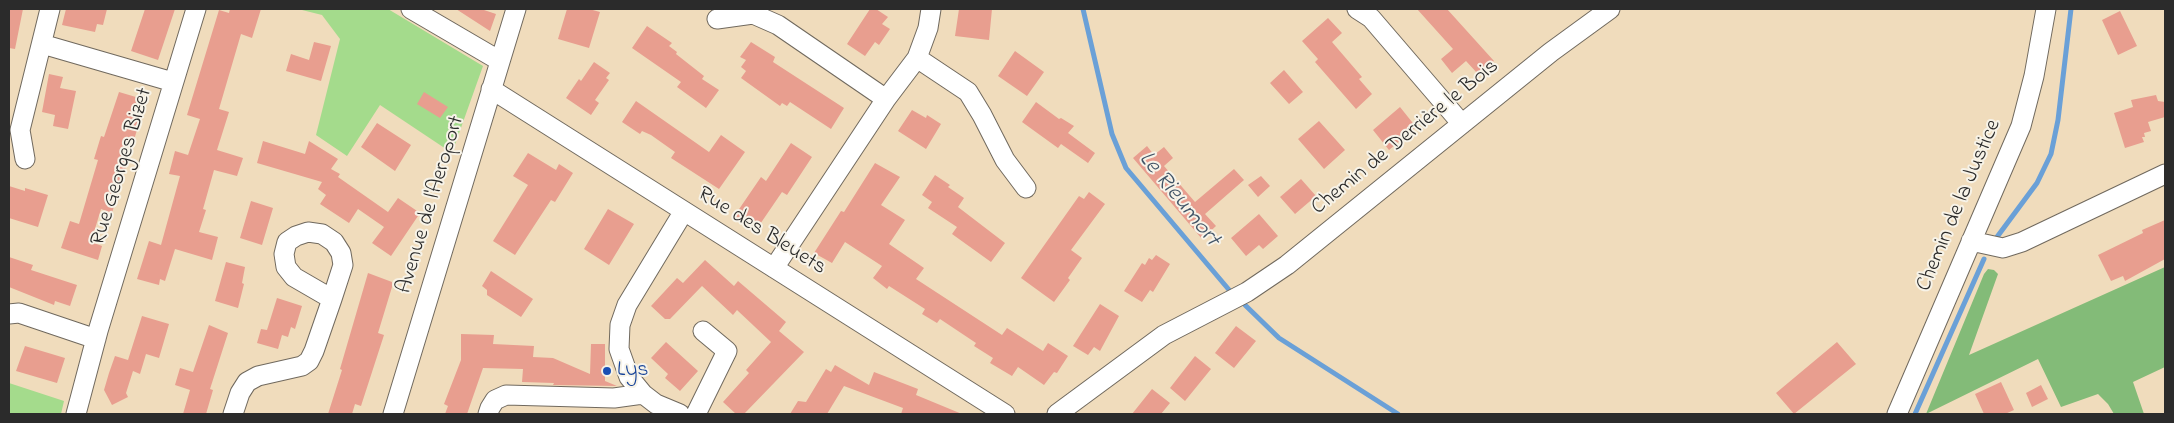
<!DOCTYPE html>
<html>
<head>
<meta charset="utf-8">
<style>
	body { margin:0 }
	#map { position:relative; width:2174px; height:423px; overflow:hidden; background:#f0dcbc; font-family:"Indie Flower",sans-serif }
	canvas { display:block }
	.frame { position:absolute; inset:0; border:10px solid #2b2b2b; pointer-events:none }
</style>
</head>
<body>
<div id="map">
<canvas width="2174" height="423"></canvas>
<div class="frame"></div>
</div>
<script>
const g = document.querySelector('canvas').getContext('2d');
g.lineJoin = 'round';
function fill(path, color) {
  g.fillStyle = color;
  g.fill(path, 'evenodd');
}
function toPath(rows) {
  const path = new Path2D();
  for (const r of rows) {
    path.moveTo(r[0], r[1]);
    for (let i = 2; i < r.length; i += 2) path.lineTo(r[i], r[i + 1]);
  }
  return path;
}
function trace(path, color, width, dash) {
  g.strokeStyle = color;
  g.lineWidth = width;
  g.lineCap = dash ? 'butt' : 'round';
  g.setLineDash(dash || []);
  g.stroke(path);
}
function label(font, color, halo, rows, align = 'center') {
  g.font = font + ' "Indie Flower",sans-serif';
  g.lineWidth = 4;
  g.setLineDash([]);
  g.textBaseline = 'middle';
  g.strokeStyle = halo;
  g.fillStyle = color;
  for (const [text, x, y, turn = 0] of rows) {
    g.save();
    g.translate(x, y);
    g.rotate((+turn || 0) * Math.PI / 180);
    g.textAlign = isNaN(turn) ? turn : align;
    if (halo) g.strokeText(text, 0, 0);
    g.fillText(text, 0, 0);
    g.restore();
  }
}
fill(toPath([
	[298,9,388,9,483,66,452,153,380,105,347,156,316,135,340,39,322,15],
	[9,383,64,401,61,414,9,414]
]), '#a4db8c');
fill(toPath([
	[2165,267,2165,367,2133,382,2144,414,2114,414,2108,404,2098,394,2061,407,2038,359,1926,414,1984,274,1988,269,1994,270,1998,274,1969,355]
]), '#83bb78');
trace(toPath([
	[1083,9,1112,134,1126,168,1230,291],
	[1997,237,2037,183,2051,154,2058,120,2071,9],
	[1245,305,1279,338,1398,414],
	[1915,414,1984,259]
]), '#6aa0d7', 5);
fill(toPath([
	[9,9,23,9,15,49,9,48],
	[66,9,107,9,103,25,97,24,95,32,62,25],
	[145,9,175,9,158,60,131,51],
	[230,9,261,9,252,38,241,34,219,109,229,112,217,150,243,158,237,176,214,170,203,209,206,210,199,232,218,237,212,260,175,249,165,281,160,279,159,285,137,279,149,241,161,245,180,176,169,174,175,151,188,155,200,119,187,115,219,10,229,13],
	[456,9,481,9,496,14,490,31],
	[567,9,589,9,600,12,589,48,558,39],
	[870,9,876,9,888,17,882,24,890,29,879,45,875,42,865,56,847,44],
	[959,9,992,9,989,40,955,36],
	[1417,9,1447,9,1494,61,1478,74,1466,61,1452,73,1441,59,1453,49],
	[2120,11,2137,46,2118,55,2102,20],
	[1328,18,1342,33,1332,42,1362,77,1359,79,1372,94,1356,109,1315,62,1318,59,1302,41],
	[647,26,672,43,669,46,677,52,676,54,704,76,702,79,719,90,706,108,677,87,681,82,632,48],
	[314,42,331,46,321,81,286,71,291,54,309,60],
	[751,42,775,57,773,62,844,108,831,129,790,102,787,106,782,103,780,106,741,78,746,71,741,67,746,60,740,57],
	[1015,51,1044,72,1027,96,998,76],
	[594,62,610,73,606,78,609,80,595,100,599,103,591,115,566,98,579,79,581,81],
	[1284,70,1303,92,1289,104,1270,83],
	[49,74,63,77,60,88,76,91,68,129,53,126,55,115,42,112],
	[119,92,146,100,112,213,101,209,91,242,102,246,98,260,61,248,70,221,79,224,98,160,94,159,101,136,104,137],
	[424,92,448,107,440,118,417,104],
	[2156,95,2158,101,2165,102,2165,117,2148,122,2151,131,2144,133,2145,137,2142,137,2144,142,2125,148,2114,113,2133,107,2131,100],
	[636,101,709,152,721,135,745,152,719,189,671,158,675,152,651,135,642,131,640,134,622,122],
	[1036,102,1059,119,1061,118,1074,126,1068,133,1095,153,1088,163,1061,144,1058,148,1022,122],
	[1400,107,1416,127,1389,150,1373,130],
	[912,110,926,118,927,115,941,124,926,149,898,131],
	[1319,121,1345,150,1324,169,1298,139],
	[377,123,411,145,395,171,361,147],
	[263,141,305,154,309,141,338,159,331,169,340,174,338,177,388,212,398,198,420,213,391,256,372,243,384,227,358,209,349,223,320,204,326,195,318,189,322,182,257,163],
	[791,143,812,157,787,195,782,192,754,233,733,218,761,177,766,181],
	[1147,146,1154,155,1164,147,1173,158,1164,166,1195,202,1234,169,1244,180,1205,214,1216,226,1202,239,1133,158],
	[528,153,556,170,559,164,573,173,555,202,551,200,515,255,493,241,528,185,513,176],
	[875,163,900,177,881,205,905,220,889,244,924,268,916,279,1002,335,1007,328,1043,351,1048,343,1068,356,1057,373,1054,372,1044,385,1018,367,1012,376,990,363,993,358,974,346,976,343,940,319,937,323,922,314,925,309,889,286,887,289,873,278,882,266,845,242,832,263,814,253,841,211,844,212],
	[935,175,950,185,948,187,964,198,958,207,1005,243,991,262,952,234,957,227,928,208,932,202,922,195],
	[1261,176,1270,186,1258,197,1248,185],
	[1301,179,1316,196,1295,214,1280,197],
	[9,186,25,191,25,188,48,195,38,227,9,218],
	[1089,192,1105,204,1071,250,1082,258,1068,278,1070,280,1054,302,1021,278,1079,196,1084,199],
	[251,201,273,208,262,245,240,238],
	[608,209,634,224,609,265,584,249],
	[1259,214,1278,236,1263,249,1259,245,1246,256,1231,238],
	[2165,220,2165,259,2125,281,2123,276,2111,281,2098,255,2143,233,2142,230],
	[1156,255,1170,264,1153,292,1150,290,1142,302,1124,291,1142,263,1145,265,1149,258,1152,260],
	[9,257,33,265,31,270,77,285,70,306,55,301,54,305,9,287],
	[705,260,734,286,738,281,786,322,779,331,804,352,744,414,736,414,723,402,749,373,746,370,771,342,737,310,733,315,702,286,670,319,665,319,651,306,677,278,683,283],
	[226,262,245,267,242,283,244,284,238,308,215,301],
	[491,271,533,299,521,317,487,295,487,290,482,286],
	[368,273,392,282,392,287,378,333,384,335,361,406,355,404,352,414,328,414,342,370,340,369],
	[277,298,302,306,295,329,291,327,288,337,282,335,278,349,257,343,261,329,267,330],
	[1100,304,1119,316,1100,351,1094,347,1088,355,1073,346],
	[142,316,169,324,159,358,146,354,140,374,133,371,126,393,128,397,112,405,104,390,109,373,115,356,128,360],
	[209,325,228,333,210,389,213,390,206,414,183,414,190,390,175,385,180,368,193,372],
	[1236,326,1256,341,1234,368,1215,353],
	[461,334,494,335,493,344,534,346,533,357,553,358,590,374,591,344,605,344,605,381,617,386,553,385,554,383,522,382,523,369,483,368,467,414,445,414,448,406,444,404,461,360],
	[666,342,698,371,680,391,665,378,668,374,651,358],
	[1837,342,1856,364,1794,414,1776,393],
	[25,346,65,358,57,383,16,371],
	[1195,356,1211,369,1185,401,1170,388],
	[835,365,869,385,874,372,918,389,916,395,962,414,901,414,903,408,844,386,827,414,790,414,798,401,806,402,826,369,831,372],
	[2001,382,2014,410,2005,414,1984,414,1975,394],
	[2041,385,2048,399,2032,407,2026,393],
	[1152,389,1170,403,1161,414,1132,414]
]), '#e89e8f');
const minor = toPath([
	[411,9,500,61],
	[1357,9,1371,18,1462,124],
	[717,19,753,14,778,25,886,99],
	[42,44,173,82],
	[917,58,968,92,982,115,1005,160,1026,188],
	[491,89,1005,414],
	[25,159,20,130,50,9],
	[1971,241,2003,248,2022,242,2165,174],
	[774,268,886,99,917,58,928,28,931,9],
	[9,314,19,313,96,339],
	[76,414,98,331,196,9],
	[233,414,240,393,247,382,258,376,302,366,309,361,314,351,332,299,343,265,341,253,334,242,322,234,308,232,296,236,287,242,284,254,286,267,294,277,332,299],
	[393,414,516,9],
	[488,414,490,408,495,400,506,395,614,398,643,394],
	[680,414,656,404,643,394,629,377,619,349,620,325,627,305,684,211],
	[696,414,727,351,703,331],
	[1057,414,1164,335,1247,292,1287,265,1551,52,1610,9],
	[1897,414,2021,126,2034,76,2046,9]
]);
trace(minor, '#70695e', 21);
trace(minor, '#fff', 19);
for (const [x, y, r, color] of [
	[607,371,5,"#1a4fb4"]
]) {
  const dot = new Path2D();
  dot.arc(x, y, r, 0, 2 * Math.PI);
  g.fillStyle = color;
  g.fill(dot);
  trace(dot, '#f7f3e8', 2);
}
label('22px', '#2b2b2b', '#f7f3e8', [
	["Chemin de Derrière le Bois",1406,138,-39],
	["Rue Georges Bizet",123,167,-73],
	["Avenue de l'Aeroport",432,205,-73],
	["Chemin de la Justice",1960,206,-67],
	["Rue des Bleuets",761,232,32]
]);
label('22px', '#164399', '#f7f3e8', [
	["Lys",617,371]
], 'left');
label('italic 24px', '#415467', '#f7f3e8', [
	["Le Rieumort",1178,200,51]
]);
</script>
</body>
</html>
